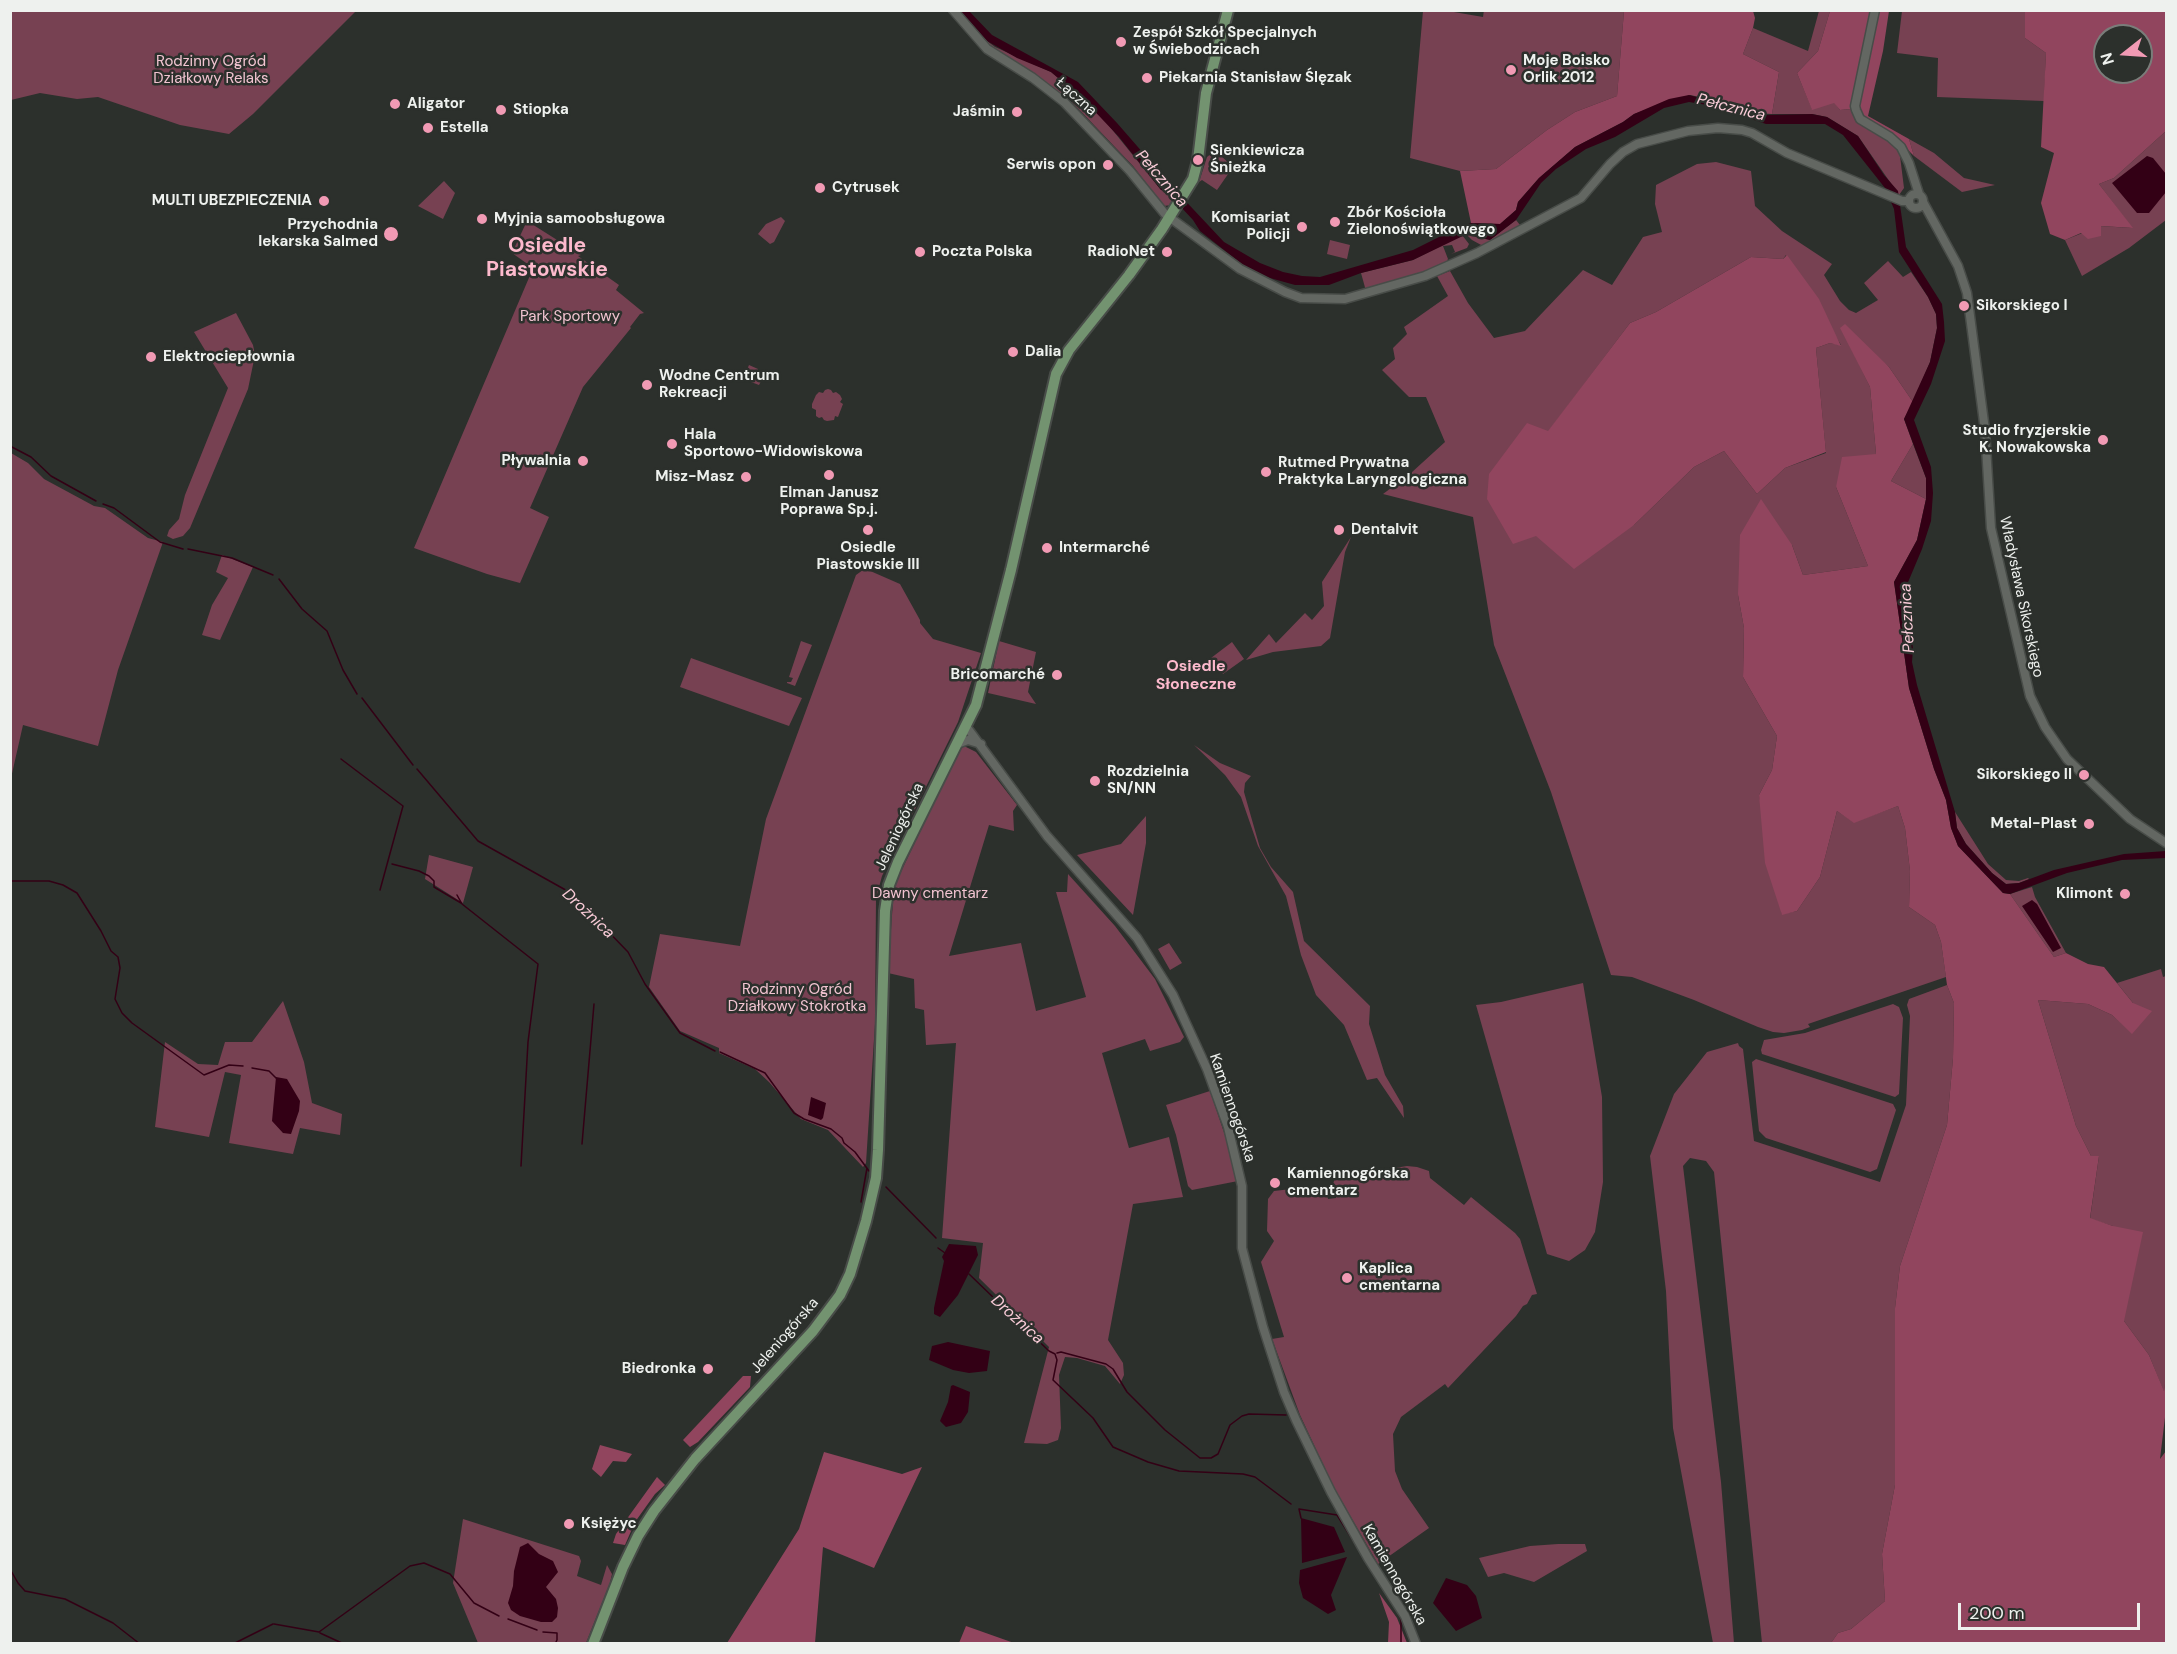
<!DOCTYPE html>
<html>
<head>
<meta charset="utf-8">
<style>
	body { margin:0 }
	#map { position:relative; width:2177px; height:1654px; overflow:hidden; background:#2c302c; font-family:"DM Sans",sans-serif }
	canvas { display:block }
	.frame { position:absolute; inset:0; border:12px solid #eef1ee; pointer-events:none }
	.north { position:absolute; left:2093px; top:24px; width:60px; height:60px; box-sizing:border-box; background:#2c302c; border:2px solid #7a7d7a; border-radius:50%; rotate:253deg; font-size:16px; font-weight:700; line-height:24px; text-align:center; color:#eef1ee }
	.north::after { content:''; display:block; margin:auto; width:21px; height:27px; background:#f19ab4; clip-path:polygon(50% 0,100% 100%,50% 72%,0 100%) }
	.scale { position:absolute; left:1958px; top:1603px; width:182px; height:27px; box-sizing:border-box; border:3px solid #eef1ee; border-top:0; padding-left:8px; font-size:18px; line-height:21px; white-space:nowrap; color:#eef1ee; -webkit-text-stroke:4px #2c302c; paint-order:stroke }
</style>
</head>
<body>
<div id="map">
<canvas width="2177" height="1654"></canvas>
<div class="frame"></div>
<div class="north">N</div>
<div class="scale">200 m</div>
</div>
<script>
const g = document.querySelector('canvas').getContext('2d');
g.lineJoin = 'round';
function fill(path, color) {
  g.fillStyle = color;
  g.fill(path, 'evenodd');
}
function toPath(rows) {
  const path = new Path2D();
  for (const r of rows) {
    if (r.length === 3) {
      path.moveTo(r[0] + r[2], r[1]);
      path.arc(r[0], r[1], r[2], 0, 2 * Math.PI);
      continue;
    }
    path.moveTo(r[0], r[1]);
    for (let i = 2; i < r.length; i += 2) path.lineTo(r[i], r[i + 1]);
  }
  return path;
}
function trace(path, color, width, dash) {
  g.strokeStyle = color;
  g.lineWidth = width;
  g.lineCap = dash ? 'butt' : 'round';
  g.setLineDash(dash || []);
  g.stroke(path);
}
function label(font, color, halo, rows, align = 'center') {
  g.font = font + ' "DM Sans",sans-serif';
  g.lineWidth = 5;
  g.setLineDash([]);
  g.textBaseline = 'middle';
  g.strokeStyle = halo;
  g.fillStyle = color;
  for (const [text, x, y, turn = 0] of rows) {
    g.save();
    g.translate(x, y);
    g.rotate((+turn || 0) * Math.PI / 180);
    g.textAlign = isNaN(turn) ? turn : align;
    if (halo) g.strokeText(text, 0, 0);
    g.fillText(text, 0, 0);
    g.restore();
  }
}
fill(toPath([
	[11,10,356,10,356,11,253,114,229,134,180,125,98,97,77,99,40,93,11,100],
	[1484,10,1624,11,1617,96,1575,112,1547,130,1496,169,1460,171,1410,158,1423,11,1448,11,1483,17],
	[1945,10,2025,11,2025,38,2046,53,2044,101,1937,97,1938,58,1897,53,1902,11],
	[957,11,960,11,987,41,995,47,1051,72,1074,91,1068,96,1064,96,1036,75,1035,76,994,51],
	[1819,11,1830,11,1818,51,1797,73,1812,109,1834,102,1840,110,1851,109,1860,124,1893,144,1902,155,1900,156,1904,188,1899,195,1858,136,1827,117,1812,114,1772,114,1779,72,1743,54,1753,28,1808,51],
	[1075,92,1106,122,1161,190,1166,191,1174,200,1171,205,1164,206,1133,166,1072,102],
	[2166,131,2166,220,2129,248,2082,276,2065,240,2100,226,2132,228,2099,184,2114,178],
	[1909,139,1934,153,1964,178,1995,185,1962,192,1914,156],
	[1212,153,1220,155,1233,167,1217,190,1202,180,1199,182,1207,157],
	[1716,162,1751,171,1755,206,1782,231,1832,264,1824,275,1840,301,1849,310,1856,313,1878,300,1864,283,1888,261,1903,277,1911,272,1928,297,1936,314,1937,328,1930,362,1913,402,1889,367,1841,328,1870,387,1876,454,1836,487,1868,566,1803,575,1792,545,1738,595,1744,628,1743,677,1777,736,1772,770,1759,795,1782,914,1797,911,1820,877,1837,811,1854,822,1898,806,1905,828,1910,871,1909,907,1935,925,1941,942,1946,977,1808,1024,1810,1027,1802,1030,1784,1033,1773,1032,1758,1027,1694,1000,1632,977,1611,975,1551,792,1494,645,1473,517,1383,494,1411,473,1445,442,1426,397,1409,397,1382,370,1395,359,1393,348,1407,334,1404,327,1448,296,1437,276,1450,271,1468,303,1494,338,1525,331,1583,270,1612,285,1643,237,1662,232,1655,204,1656,185,1697,164],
	[1786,255,1841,345,1830,343,1816,348,1826,453,1785,468,1757,494,1724,451,1694,467,1634,525,1536,536,1548,432,1630,323,1656,312,1751,257,1783,259],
	[444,181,455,193,443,219,418,206],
	[781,217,785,221,774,242,770,244,758,234,766,224],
	[1516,220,1520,225,1483,246,1472,240,1467,235,1490,240],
	[527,221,581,255,578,256,619,285,616,290,644,313,640,314,630,327,631,328,583,387,530,508,549,517,520,583,487,574,414,548,531,273,529,265,512,253],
	[1462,235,1469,244,1467,248,1451,254,1455,252,1452,245,1443,246,1448,259,1446,263,1418,274,1366,291,1361,273,1413,260],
	[1330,240,1350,245,1347,259,1327,254],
	[236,313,253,345,255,355,248,389,190,528,183,536,173,539,167,536,169,530,179,519,185,495,228,388,194,332],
	[749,365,758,369,757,372,764,375,759,385,743,379],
	[828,389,831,390,833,393,836,392,840,395,842,399,840,402,843,404,838,417,835,416,834,420,827,421,824,420,822,417,819,418,816,416,816,410,812,408,812,404,816,395,819,392,823,393,825,390],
	[1913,444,1926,478,1926,499,1891,481],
	[11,453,28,463,44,479,94,506,105,508,148,538,163,542,118,670,98,746,23,725,11,778],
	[1351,537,1345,552,1330,638,1321,646,1273,652,1246,660,1269,634,1276,643,1305,613,1312,620,1324,606,1322,582],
	[222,555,253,567,220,640,202,635,212,605,228,578,216,572],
	[863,570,868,570,900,584,920,620,920,623,933,639,981,653,958,722,882,876,876,898,875,1024,866,1163,863,1167,828,1130,801,1119,769,1082,755,1069,719,1053,719,1048,680,1031,649,987,660,934,740,946,766,819,856,575],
	[801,641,812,645,795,686,787,683,787,682,791,682,793,678,789,677],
	[999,641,1036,652,1028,692,1036,704,988,693],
	[1232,642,1244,659,1223,674,1211,658],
	[691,658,802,698,789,726,680,687],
	[962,745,976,752,1017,805,1013,811,1014,831,989,825,949,956,1021,943,1036,1011,1086,997,1056,892,1067,892,1068,874,1115,926,1155,979,1184,1037,1180,1042,1150,1051,1145,1039,1102,1053,1129,1148,1169,1137,1183,1197,1133,1204,1108,1340,1123,1363,1124,1375,1120,1384,1105,1366,1077,1358,1065,1357,1059,1375,1061,1428,1058,1440,1047,1444,1024,1443,1049,1347,979,1278,983,1243,942,1238,956,1043,926,1045,924,1010,915,1008,914,979,888,973,894,886],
	[1194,745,1220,763,1251,776,1245,783,1244,792,1260,848,1271,867,1293,892,1304,941,1370,1006,1369,1024,1385,1075,1403,1106,1404,1118,1377,1078,1367,1080,1344,1025,1316,995,1301,955,1286,896,1258,846,1241,797,1225,775],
	[1955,812,1988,864,2006,880,2019,881,2028,878,2029,879,2019,883,2006,884,1992,873,1966,844,1957,828],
	[1146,816,1146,843,1133,915,1077,855,1121,844],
	[429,855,473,867,463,903,425,879],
	[2032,887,2035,897,2066,953,2054,957,2010,894],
	[1169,943,1182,963,1170,970,1158,949],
	[2161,969,2163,977,2166,976,2166,1376,2164,1392,2149,1355,2124,1321,2113,1226,2090,1219,2099,1156,2091,1156,2076,1126,2038,1000,2088,1004,2112,1015,2132,1033,2133,1003,2117,983],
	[1583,983,1602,1097,1603,1182,1595,1232,1585,1250,1569,1261,1547,1254,1476,1005,1501,1002],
	[1947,985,1954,1003,1953,1058,1947,1125,1900,1266,1895,1308,1895,1485,1882,1554,1885,1601,1851,1629,1838,1633,1831,1643,1762,1643,1714,1172,1706,1161,1690,1158,1683,1166,1721,1482,1734,1643,1713,1643,1673,1428,1666,1291,1650,1156,1674,1094,1707,1052,1738,1043,1739,1046,1743,1049,1754,1141,1880,1182,1906,1105,1910,1016,1907,1005,1909,999],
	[283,1001,304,1062,312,1103,342,1114,340,1135,300,1128,293,1154,229,1143,241,1075,225,1072,209,1137,155,1127,165,1042,198,1064,218,1065,225,1042,252,1042],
	[1893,1004,1899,1007,1903,1018,1899,1094,1895,1097,1762,1054,1761,1050,1764,1040,1805,1033],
	[1756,1059,1893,1104,1896,1110,1877,1169,1870,1172,1766,1138,1759,1131,1752,1062],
	[1210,1091,1232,1156,1238,1181,1192,1190,1188,1186,1176,1135,1166,1105],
	[1407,1166,1417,1167,1429,1171,1430,1178,1464,1205,1471,1197,1515,1233,1520,1239,1537,1294,1532,1295,1527,1304,1523,1306,1516,1316,1448,1388,1445,1384,1401,1417,1393,1434,1395,1471,1402,1489,1429,1528,1378,1564,1334,1488,1300,1415,1272,1339,1284,1337,1261,1262,1274,1241,1267,1231,1268,1199,1274,1191,1326,1185,1328,1199,1336,1198,1335,1184,1333,1184,1335,1178],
	[463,1519,579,1556,581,1561,577,1576,601,1585,607,1565,612,1574,610,1583,586,1643,478,1643,453,1583],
	[1558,1544,1585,1544,1587,1551,1534,1582,1504,1573,1488,1577,1479,1558,1530,1546]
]), '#774152');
fill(toPath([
	[1624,11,1753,11,1755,18,1753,28,1743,54,1779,72,1772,114,1754,113,1714,100,1690,95,1634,114,1623,122,1575,147,1539,178,1518,202,1516,210,1500,224,1471,223,1460,171,1496,169,1547,130,1575,112,1617,96],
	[1830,11,1872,11,1851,109,1840,110,1834,103,1812,110,1797,73,1818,51],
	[1879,11,1889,11,1883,51,1868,116,1909,139,1914,156,1895,137,1865,118,1859,107],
	[2025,11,2166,11,2166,131,2114,178,2099,184,2133,228,2101,226,2101,236,2088,239,2081,233,2065,240,2050,234,2041,203,2054,153,2041,147,2046,53,2025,38],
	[2105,36,2141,36,2141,72,2105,72],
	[1787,255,1819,299,1841,346,1830,343,1816,348,1826,452,1785,468,1757,494,1724,451,1694,467,1634,525,1574,569,1536,536,1513,544,1487,499,1489,474,1527,423,1548,431,1630,323,1656,312,1751,257,1783,259],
	[1845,324,1889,367,1913,402,1904,419,1913,444,1891,481,1926,499,1917,540,1894,582,1909,688,1934,769,1946,800,1951,828,1958,846,2003,893,2010,894,2054,957,2066,953,2088,964,2104,967,2133,1003,2152,1011,2132,1034,2112,1015,2088,1004,2038,1000,2076,1126,2091,1156,2099,1156,2090,1218,2113,1226,2143,1232,2124,1321,2149,1355,2164,1391,2166,1376,2166,1409,2160,1459,2166,1451,2166,1643,1831,1643,1838,1633,1851,1629,1885,1601,1882,1554,1895,1485,1895,1308,1900,1266,1947,1125,1953,1058,1954,1003,1947,985,1941,942,1935,925,1909,907,1910,871,1905,828,1898,806,1854,823,1837,811,1820,877,1797,911,1782,915,1765,863,1759,795,1772,770,1777,736,1743,677,1744,628,1738,595,1740,535,1761,499,1792,545,1803,575,1868,566,1836,487,1842,457,1876,454,1870,387,1840,328],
	[743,1376,751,1376,750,1387,698,1442,690,1447,683,1440],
	[600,1445,632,1454,626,1462,613,1461,601,1477,592,1469],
	[824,1452,902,1474,922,1467,874,1568,823,1547,815,1643,727,1643,799,1529],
	[657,1477,665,1485,655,1494,635,1522,625,1545,613,1543,616,1534],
	[1379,1593,1397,1618,1407,1643,1388,1643,1389,1622],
	[966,1626,1014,1643,959,1643]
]), '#91455e');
fill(toPath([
	[960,11,969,11,992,35,1078,82,1117,123,1178,193,1224,242,1260,263,1283,272,1302,276,1320,277,1413,250,1457,228,1471,223,1500,224,1516,210,1518,202,1539,178,1575,147,1623,122,1634,114,1669,99,1689,95,1764,115,1812,114,1827,117,1858,136,1884,175,1898,191,1906,247,1942,304,1944,322,1945,341,1931,384,1914,420,1931,467,1933,493,1931,521,1922,549,1906,587,1913,649,1912,662,1917,685,1955,812,1957,828,1966,844,1992,873,2006,884,2019,883,2054,870,2124,854,2166,851,2166,858,2122,860,2067,873,2010,894,2003,893,1958,846,1951,828,1946,800,1934,769,1909,688,1894,582,1917,540,1926,499,1926,478,1904,419,1930,362,1937,328,1936,314,1928,297,1899,252,1894,209,1885,188,1843,135,1825,124,1766,124,1713,106,1689,102,1664,108,1615,137,1586,149,1556,169,1541,183,1516,220,1490,240,1467,234,1413,260,1361,273,1329,285,1295,285,1270,278,1243,265,1200,231,1193,220,1166,191,1161,190,1119,137,1084,100,1051,72,1017,58,987,41],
	[2147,156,2153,158,2166,174,2166,192,2149,213,2137,213,2112,183],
	[2032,900,2037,904,2061,948,2053,952,2022,906],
	[276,1077,287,1079,300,1101,299,1111,291,1134,283,1133,272,1121],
	[811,1097,826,1103,823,1118,821,1120,808,1115],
	[949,1244,976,1246,978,1255,958,1295,940,1317,934,1314,934,1308,944,1261,942,1257],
	[948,1342,990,1351,987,1371,969,1373,953,1370,929,1360,932,1346],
	[953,1385,970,1392,968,1412,961,1423,946,1427,940,1421,948,1402,951,1386],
	[1301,1518,1334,1527,1345,1552,1302,1563],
	[528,1543,539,1554,553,1561,558,1572,546,1587,556,1599,558,1608,557,1617,552,1622,541,1622,520,1616,511,1610,508,1603,513,1586,514,1571,520,1547],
	[1347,1557,1331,1595,1336,1610,1328,1614,1303,1598,1299,1583,1300,1570],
	[1446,1578,1467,1585,1476,1596,1482,1618,1456,1631,1433,1603]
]), '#330015');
trace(toPath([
	[10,446,31,457,51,476,96,501],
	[103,504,114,508,160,542,183,549],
	[188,549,232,558,273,575],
	[279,579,302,609,327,631,343,670,357,694],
	[362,698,413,765],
	[341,759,403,806,380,890],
	[417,769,478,841,571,893,628,952,645,984,680,1033,715,1051],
	[392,864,419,871,429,876,434,881,434,887,461,903],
	[10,881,49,881,63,885,77,893,101,931,111,951,118,957,120,968,115,999,122,1013,132,1023,204,1075,229,1065,243,1066],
	[457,895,462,904,538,964,528,1042,521,1166],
	[720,1052,765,1073,794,1113,804,1119,831,1129,842,1138,844,1143,855,1152,869,1171],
	[252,1068,269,1071,276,1078],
	[582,1144,594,1004],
	[886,1187,936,1238],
	[861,1202,867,1168],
	[938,1248,945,1253],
	[969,1274,1049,1351,1055,1354,1057,1360,1053,1380,1093,1418,1113,1447,1148,1462,1179,1471,1243,1474,1255,1477,1291,1504],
	[1057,1353,1061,1352,1106,1364,1113,1369,1127,1392,1165,1430,1200,1458,1211,1458,1218,1454,1230,1425,1242,1416,1249,1414,1286,1415],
	[1301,1518,1299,1509,1337,1515,1361,1553],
	[10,1569,18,1583,25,1591,65,1599,113,1623,140,1644],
	[1398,1613,1401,1619,1401,1644],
	[508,1619,537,1630],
	[274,1624,319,1632,410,1566,424,1563,450,1574,474,1603,499,1616],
	[543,1632,557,1633,557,1640,555,1644],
	[320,1633,344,1644],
	[233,1644,273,1624]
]), '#330015', 1.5);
const tertiary = toPath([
	[953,10,987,49,1033,78,1064,102,1130,171,1165,214,1240,269,1285,292,1301,298,1345,299,1425,276,1477,253,1581,198,1610,164,1623,152,1637,144,1688,131,1718,128,1742,130,1752,133,1787,153,1902,201,1909,201],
	[1875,10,1855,106,1856,110,1860,119,1890,137,1901,147,1909,163,1919,194],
	[1916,201,7],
	[1923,202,1958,266,1967,293,1985,430,1991,528,2030,696,2045,727,2067,759,2130,819,2166,843],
	[966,726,1047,836,1137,938,1173,995,1207,1069,1228,1127,1242,1186,1242,1248,1263,1327,1284,1392,1296,1420,1331,1492,1368,1558,1405,1616,1416,1644],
	[957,744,968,740,981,744]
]);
const primary = toPath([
	[593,1644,623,1567,638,1536,654,1511,695,1459,813,1331,840,1295,850,1274,866,1221,876,1178,878,1150,885,911,889,885,898,862,976,705,1011,570,1056,374,1069,350,1129,275,1162,229,1193,179,1198,160,1206,93,1228,10]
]);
trace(tertiary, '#484c48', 11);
trace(primary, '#484c48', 14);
trace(tertiary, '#636762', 8);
trace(primary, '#739370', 10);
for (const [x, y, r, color] of [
	[1121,42,6,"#f19ab4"],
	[1511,70,6,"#f19ab4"],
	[1147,78,6,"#f19ab4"],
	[395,104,6,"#f19ab4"],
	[501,110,6,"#f19ab4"],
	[1017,112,6,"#f19ab4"],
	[428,128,6,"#f19ab4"],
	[1198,160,6,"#f19ab4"],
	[1108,165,6,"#f19ab4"],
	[820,188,6,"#f19ab4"],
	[324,201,6,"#f19ab4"],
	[482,219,6,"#f19ab4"],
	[1335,222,6,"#f19ab4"],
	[1302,227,6,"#f19ab4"],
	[391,234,8,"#f19ab4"],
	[920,252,6,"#f19ab4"],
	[1167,252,6,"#f19ab4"],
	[1964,306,6,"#f19ab4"],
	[1013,352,6,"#f19ab4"],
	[151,357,6,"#f19ab4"],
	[647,385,6,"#f19ab4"],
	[2103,440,6,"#f19ab4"],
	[672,444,6,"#f19ab4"],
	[583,461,6,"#f19ab4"],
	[1266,472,6,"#f19ab4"],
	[829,475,6,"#f19ab4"],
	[746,477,6,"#f19ab4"],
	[868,530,6,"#f19ab4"],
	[1339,530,6,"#f19ab4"],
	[1047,548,6,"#f19ab4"],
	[1057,675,6,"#f19ab4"],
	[2084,775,6,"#f19ab4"],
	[1095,781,6,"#f19ab4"],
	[2089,824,6,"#f19ab4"],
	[2125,894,6,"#f19ab4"],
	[1275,1183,6,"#f19ab4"],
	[1347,1278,6,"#f19ab4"],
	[708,1369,6,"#f19ab4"],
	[569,1524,6,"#f19ab4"]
]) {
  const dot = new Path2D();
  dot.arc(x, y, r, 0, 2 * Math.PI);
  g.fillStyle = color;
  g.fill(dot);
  trace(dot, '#2c302c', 2);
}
label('bold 15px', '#eef1ee', '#2c302c', [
	["Zespół Szkół Specjalnych",1133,33],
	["w Świebodzicach",1133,50],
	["Moje Boisko",1523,61],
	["Orlik 2012",1523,78],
	["Piekarnia Stanisław Ślęzak",1159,78],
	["Aligator",407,104],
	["Stiopka",513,110],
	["Jaśmin",1005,112,"right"],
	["Estella",440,128],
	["Sienkiewicza",1210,151],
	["Śnieżka",1210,168],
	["Serwis opon",1096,165,"right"],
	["Cytrusek",832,188],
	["MULTI UBEZPIECZENIA",312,201,"right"],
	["Zbór Kościoła",1347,213],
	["Zielonoświątkowego",1347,230],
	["Komisariat",1290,218,"right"],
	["Policji",1290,235,"right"],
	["Myjnia samoobsługowa",494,219],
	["Przychodnia",378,225,"right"],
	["lekarska Salmed",378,242,"right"],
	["Poczta Polska",932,252],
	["RadioNet",1155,252,"right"],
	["Sikorskiego I",1976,306],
	["Dalia",1025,352],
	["Elektrociepłownia",163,357],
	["Wodne Centrum",659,376],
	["Rekreacji",659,393],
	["Studio fryzjerskie",2091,431,"right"],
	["K. Nowakowska",2091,448,"right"],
	["Hala",684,435],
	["Sportowo-Widowiskowa",684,452],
	["Pływalnia",571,461,"right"],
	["Rutmed Prywatna",1278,463],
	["Praktyka Laryngologiczna",1278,480],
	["Misz-Masz",734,477,"right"],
	["Elman Janusz",829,493,"center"],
	["Poprawa Sp.j.",829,510,"center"],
	["Dentalvit",1351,530],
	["Osiedle",868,548,"center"],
	["Piastowskie III",868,565,"center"],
	["Intermarché",1059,548],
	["Bricomarché",1045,675,"right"],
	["Rozdzielnia",1107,772],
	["SN/NN",1107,789],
	["Sikorskiego II",2072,775,"right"],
	["Metal-Plast",2077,824,"right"],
	["Klimont",2113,894,"right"],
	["Kamiennogórska",1287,1174],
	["cmentarz",1287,1191],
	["Kaplica",1359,1269],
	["cmentarna",1359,1286],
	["Biedronka",696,1369,"right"],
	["Księżyc",581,1524]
], 'left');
label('15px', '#f2c4d1', '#2c302c', [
	["Rodzinny Ogród",211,62],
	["Działkowy Relaks",211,79],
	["Park Sportowy",570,317],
	["Dawny cmentarz",930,894],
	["Rodzinny Ogród",797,990],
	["Działkowy Stokrotka",797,1007]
]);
label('15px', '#eef1ee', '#2c302c', [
	["Łączna",1076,97,42],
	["Władysława Sikorskiego",2021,597,78],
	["Jeleniogórska",900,827,-65],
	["Kamiennogórska",1232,1108,71],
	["Jeleniogórska",785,1336,-49],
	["Kamiennogórska",1394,1575,60]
]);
label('italic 16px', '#faccd8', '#2c302c', [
	["Pełcznica",1731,108,14],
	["Pełcznica",1161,179,49],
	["Pełcznica",1908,618,-93],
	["Drożnica",588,914,43],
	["Drożnica",1017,1320,42]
]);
label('bold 16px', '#fdbacd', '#2c302c', [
	["Osiedle",1196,667],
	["Słoneczne",1196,685]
]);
label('bold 21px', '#fdbacd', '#2c302c', [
	["Osiedle",547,246],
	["Piastowskie",547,270]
]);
</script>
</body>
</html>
